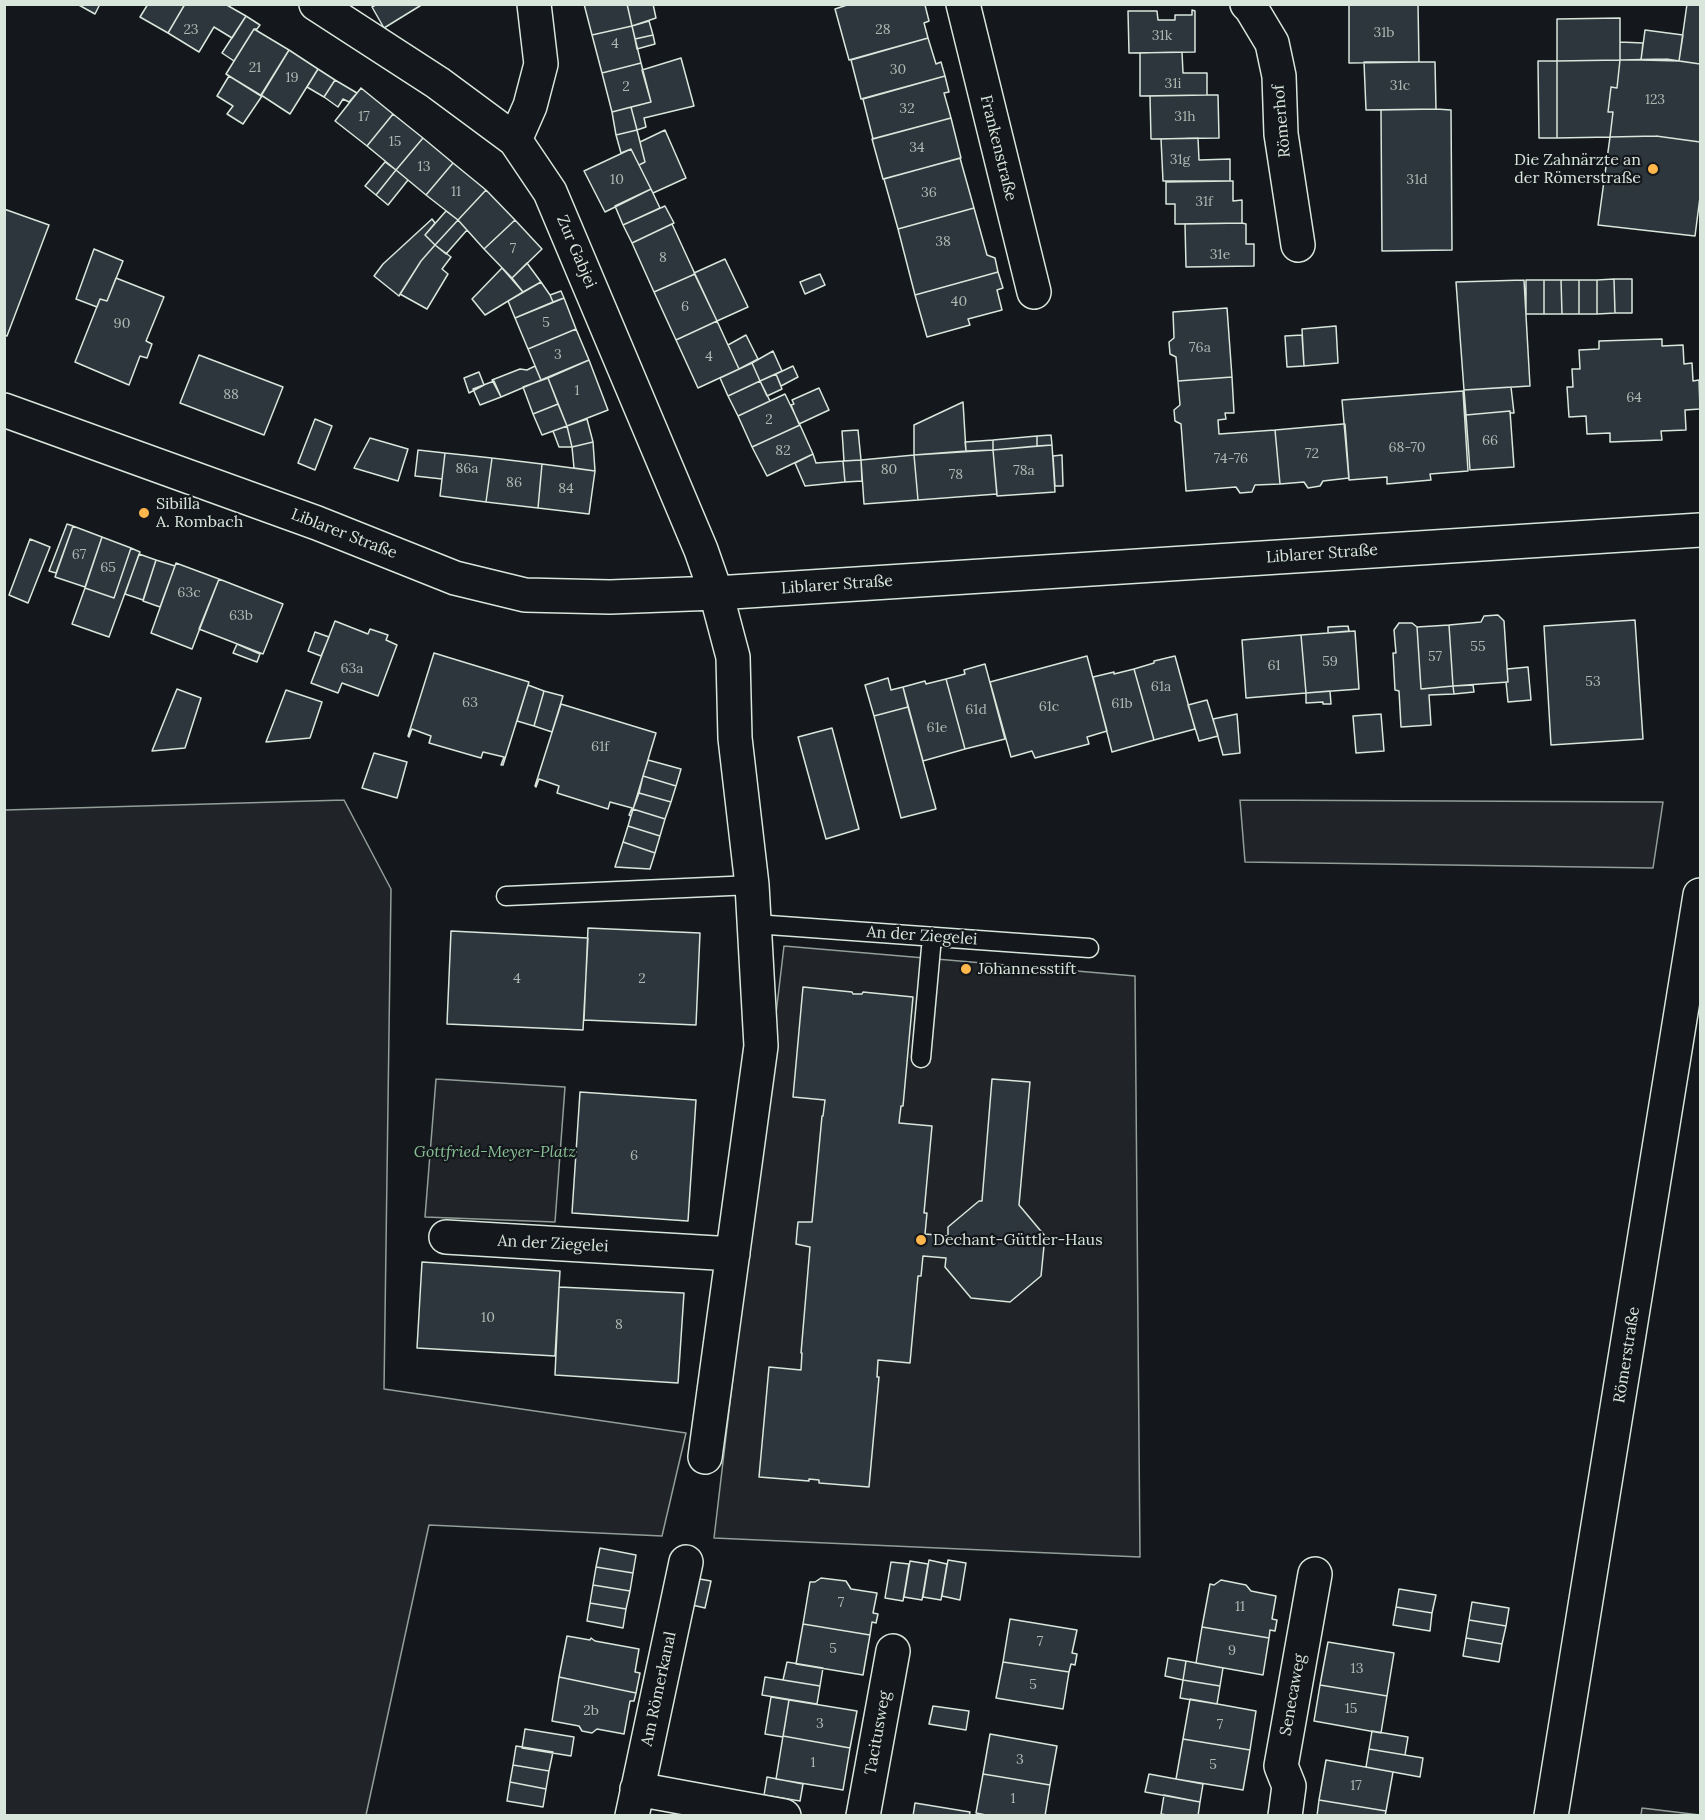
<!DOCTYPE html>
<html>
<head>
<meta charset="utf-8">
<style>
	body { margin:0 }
	#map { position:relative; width:1705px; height:1820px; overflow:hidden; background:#14181c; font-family:Lora,serif }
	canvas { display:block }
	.frame { position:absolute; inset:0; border:6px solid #d8e6dc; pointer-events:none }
</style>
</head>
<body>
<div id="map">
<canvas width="1705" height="1820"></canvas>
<div class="frame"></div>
</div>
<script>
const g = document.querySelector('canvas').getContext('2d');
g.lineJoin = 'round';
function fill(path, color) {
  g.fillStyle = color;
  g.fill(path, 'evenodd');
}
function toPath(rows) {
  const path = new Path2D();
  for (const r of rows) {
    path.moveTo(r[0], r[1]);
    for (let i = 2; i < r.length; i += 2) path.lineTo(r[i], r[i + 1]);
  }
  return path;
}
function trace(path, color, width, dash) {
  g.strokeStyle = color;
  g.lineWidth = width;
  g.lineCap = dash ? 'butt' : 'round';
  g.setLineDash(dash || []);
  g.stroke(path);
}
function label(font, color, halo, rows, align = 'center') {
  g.font = font + ' Lora,serif';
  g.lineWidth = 4.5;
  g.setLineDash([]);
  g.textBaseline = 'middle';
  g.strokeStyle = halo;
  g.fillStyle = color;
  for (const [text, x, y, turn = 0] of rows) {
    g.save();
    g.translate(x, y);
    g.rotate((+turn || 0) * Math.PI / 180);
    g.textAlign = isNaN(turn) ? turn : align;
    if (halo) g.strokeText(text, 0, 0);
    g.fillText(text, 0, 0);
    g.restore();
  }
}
const green = toPath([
	[344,800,391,889,384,1389,686,1433,662,1536,429,1525,366,1815,5,1815,5,810,344,800],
	[1240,800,1663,802,1653,868,1245,862,1240,800],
	[784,946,1135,976,1140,1557,714,1538,784,946],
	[436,1079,565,1087,555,1222,425,1217,436,1079]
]);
fill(green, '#202428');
trace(green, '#939e99', 1.5);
const parking = toPath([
	[1642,1808,1700,1815,1641,1815,1642,1808]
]);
fill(parking, '#24282b');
trace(parking, '#939e99', 1.5);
const building = toPath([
	[77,4,100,4,95,14,77,4],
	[148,4,185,4,168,33,140,17,148,4],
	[185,4,225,4,246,16,232,38,214,27,199,52,168,33,185,4],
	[377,4,423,4,384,28,372,7,377,4],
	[584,4,627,4,632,26,592,35,584,4],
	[627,4,653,4,656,18,632,26,627,4],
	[850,4,925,5,929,21,924,23,928,38,849,60,835,9,850,4],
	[1349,4,1418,4,1419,62,1349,63,1349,4],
	[1687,4,1700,4,1700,64,1679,61,1687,4],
	[1192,10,1195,11,1195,52,1129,53,1128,11,1157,11,1158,20,1175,20,1175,15,1192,15,1192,10],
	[246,16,260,25,257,29,254,29,234,61,222,53,246,16],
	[1620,18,1620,60,1557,61,1557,19,1620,18],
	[649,21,653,35,635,39,632,26,649,21],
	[632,26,641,63,602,73,592,35,632,26],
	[254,29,289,50,261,96,226,74,254,29],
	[1645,30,1683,35,1679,61,1641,60,1645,30],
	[653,35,655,44,637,49,635,39,653,35],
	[928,38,936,64,941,62,945,76,861,99,851,60,928,38],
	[1620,42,1643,43,1641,60,1620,60,1620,42],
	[289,50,318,69,290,114,261,95,289,50],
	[1182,52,1183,73,1207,73,1207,95,1140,96,1140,53,1182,52],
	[681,58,694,106,644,118,646,127,637,130,631,107,651,102,642,70,681,58],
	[1666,59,1700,64,1700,142,1656,136,1610,137,1613,112,1608,112,1611,87,1617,88,1620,60,1666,59],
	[1620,60,1617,88,1611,87,1608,112,1613,112,1610,137,1557,138,1557,61,1620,60],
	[1538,61,1557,61,1557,138,1539,138,1538,61],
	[1364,62,1435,62,1436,109,1366,110,1364,62],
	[641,63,651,102,612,112,602,73,641,63],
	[318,69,335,80,324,97,307,87,318,69],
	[229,76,262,96,243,124,227,114,233,106,217,96,229,76],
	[945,76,949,92,944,93,951,118,873,139,863,99,945,76],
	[335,80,357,93,349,102,343,99,338,107,324,97,335,80],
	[361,88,393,114,367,146,335,121,361,88],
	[1207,95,1218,95,1219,138,1151,139,1150,96,1207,95],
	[631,107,637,130,616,135,612,112,631,107],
	[1436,109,1451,110,1452,250,1382,251,1381,110,1436,109],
	[393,114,423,138,396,170,367,146,393,114],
	[951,118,961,158,883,179,872,139,951,118],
	[637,130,645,162,639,165,631,149,621,153,616,135,637,130],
	[665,130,686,178,653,193,639,165,645,162,640,142,665,130],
	[1656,136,1700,142,1700,197,1695,236,1598,225,1610,137,1656,136],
	[423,138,453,163,426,195,396,170,423,138],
	[1198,138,1199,160,1230,159,1230,181,1163,181,1161,139,1198,138],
	[631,149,651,189,605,212,584,171,631,149],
	[960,158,974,208,898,229,884,179,960,158],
	[385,162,396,170,376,195,365,186,385,162],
	[453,163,486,190,458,220,426,195,453,163],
	[396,170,408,180,388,205,376,195,396,170],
	[1230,181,1233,181,1233,201,1242,200,1242,223,1175,224,1175,204,1166,204,1166,182,1230,181],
	[651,189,660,208,623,225,615,206,651,189],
	[486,190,515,220,484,249,458,220,486,190],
	[665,206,674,223,632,243,623,225,665,206],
	[974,208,987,255,995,258,998,272,915,295,898,229,974,208],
	[4,209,49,225,7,336,4,335,4,209],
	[446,211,458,220,435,245,425,235,446,211],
	[432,219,435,223,425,235,435,245,421,261,399,296,374,276,383,264,432,219],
	[458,220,467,230,446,254,435,245,458,220],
	[515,220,542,249,512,278,484,249,515,220],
	[1242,223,1246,224,1246,244,1254,244,1254,266,1186,267,1185,224,1242,223],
	[672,224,695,274,654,292,632,243,672,224],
	[435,245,451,257,442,269,448,274,427,309,400,294,421,261,435,245],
	[94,249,123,261,107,301,100,299,97,307,76,299,94,249],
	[725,259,748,307,717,321,694,273,725,259],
	[527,263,541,282,523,292,512,278,527,263],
	[502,268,523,292,485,315,472,299,502,268],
	[998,272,1003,288,997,290,1002,310,968,319,970,325,927,337,915,295,998,272],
	[695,274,717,321,676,340,654,292,695,274],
	[820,274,825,285,805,294,800,282,820,274],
	[116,278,164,297,146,341,152,344,147,358,140,356,129,385,75,362,100,299,107,301,116,278],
	[1614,279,1632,279,1632,313,1615,313,1614,279],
	[1614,279,1615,313,1597,314,1597,280,1614,279],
	[1524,280,1530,386,1464,390,1456,282,1524,280],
	[1526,280,1544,280,1544,314,1526,314,1526,280],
	[1544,280,1561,280,1562,314,1544,314,1544,280],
	[1561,280,1579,280,1579,314,1562,314,1561,280],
	[1579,280,1597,280,1597,314,1579,314,1579,280],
	[541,282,550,295,553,302,515,318,508,301,541,282],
	[561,291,564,298,553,302,550,295,561,291],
	[564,298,576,329,528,349,515,318,564,298],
	[1227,308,1232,377,1178,381,1176,357,1170,354,1169,342,1174,338,1173,312,1227,308],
	[717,321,739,369,698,388,676,340,717,321],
	[1336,326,1338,363,1304,366,1302,329,1336,326],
	[576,329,589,360,541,380,528,349,576,329],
	[746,335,758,359,739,369,728,345,746,335],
	[1302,335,1304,366,1287,367,1285,336,1302,335],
	[1662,339,1662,346,1683,345,1684,364,1692,363,1693,381,1699,380,1700,409,1685,410,1686,430,1661,431,1662,440,1610,442,1610,433,1587,434,1586,416,1569,417,1567,387,1573,387,1572,369,1580,369,1579,350,1599,349,1599,341,1662,339],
	[773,351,782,371,760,381,752,363,773,351],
	[199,355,283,387,264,435,180,403,199,355],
	[589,360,608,410,567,426,548,378,589,360],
	[752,363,760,381,728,396,720,378,752,363],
	[535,366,541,380,501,397,492,380,520,369,527,370,535,366],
	[793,366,798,377,781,386,776,374,793,366],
	[479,372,484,385,469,393,464,378,479,372],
	[776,374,782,389,767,396,760,381,776,374],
	[1232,377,1234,413,1225,413,1226,419,1218,420,1219,434,1275,430,1280,484,1255,485,1252,492,1240,493,1236,487,1186,491,1181,424,1175,421,1174,410,1180,405,1178,381,1232,377],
	[548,378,558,404,533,414,523,387,548,378],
	[494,381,501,397,480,405,473,389,494,381],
	[760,381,770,401,738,416,728,396,760,381],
	[1511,387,1514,413,1510,413,1510,411,1466,415,1464,390,1511,387],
	[819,388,829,410,799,424,791,405,794,404,792,400,819,388],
	[1463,391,1468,471,1430,474,1431,480,1387,484,1387,477,1349,480,1342,400,1463,391],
	[785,394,800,425,752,447,738,416,785,394],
	[963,402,966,451,914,455,914,425,963,402],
	[558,404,567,426,542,435,533,414,558,404],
	[1510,411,1514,467,1470,470,1466,415,1510,411],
	[315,419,332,426,315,470,298,463,315,419],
	[587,419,593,442,572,447,567,426,587,419],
	[1343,424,1345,424,1349,478,1323,481,1320,486,1308,488,1304,482,1280,484,1275,430,1343,424],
	[800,425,813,454,767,476,752,447,800,425],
	[567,426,572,447,559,447,553,431,567,426],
	[858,430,861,460,844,461,842,431,858,430],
	[1051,435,1052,445,1037,446,1037,436,1051,435],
	[1037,436,1037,446,993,450,993,440,1037,436],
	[370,438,408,449,398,481,354,468,370,438],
	[993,440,993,450,966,451,965,442,993,440],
	[593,442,595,471,574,468,572,447,593,442],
	[1052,445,1055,492,997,496,993,450,1052,445],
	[418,450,445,453,442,479,415,476,418,450],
	[993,450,997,494,918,500,914,455,993,450],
	[445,453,492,458,486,502,440,496,445,453],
	[813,454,816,463,843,461,845,482,805,486,795,463,813,454],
	[914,455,918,500,864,504,861,460,914,455],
	[1062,455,1063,486,1055,486,1053,456,1062,455],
	[492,458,542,464,538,508,486,502,492,458],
	[861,460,862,481,845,482,843,461,861,460],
	[542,464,595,471,589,514,538,508,542,464],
	[67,524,73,526,56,573,49,571,67,524],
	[73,526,102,537,85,587,55,577,73,526],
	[102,537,131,548,114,598,85,588,102,537],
	[30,539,50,547,28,603,9,595,30,539],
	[131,548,140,552,109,637,72,624,85,588,114,598,131,548],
	[139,554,156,560,143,600,125,594,139,554],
	[156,560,175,566,160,607,143,601,156,560],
	[176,563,219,579,192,649,151,633,176,563],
	[219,579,283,604,263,654,199,629,219,579],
	[1498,615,1504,621,1508,682,1453,686,1449,625,1481,622,1484,616,1498,615],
	[1635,620,1643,739,1551,745,1544,626,1635,620],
	[335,621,368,634,370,629,388,635,386,640,397,645,378,696,342,683,338,693,311,683,335,621],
	[1399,623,1412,623,1417,627,1421,689,1453,686,1454,694,1429,695,1431,725,1401,727,1399,691,1395,690,1393,653,1396,653,1394,630,1399,623],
	[1449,625,1453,686,1421,689,1417,627,1449,625],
	[1348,626,1349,631,1328,633,1328,627,1348,626],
	[1355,631,1359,689,1306,693,1301,635,1355,631],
	[315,632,329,637,321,656,308,651,315,632],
	[1301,635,1306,693,1246,698,1242,640,1301,635],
	[237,644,260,654,257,662,233,653,237,644],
	[434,653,529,682,503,765,501,765,504,757,483,752,481,758,429,743,431,736,412,729,409,737,408,736,434,653],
	[1087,656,1107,731,1087,737,1089,744,1035,758,1032,751,1011,757,990,682,1087,656],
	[1175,656,1195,729,1154,740,1134,669,1154,663,1154,661,1175,656],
	[985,664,1005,739,965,749,946,679,965,674,964,670,985,664],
	[1528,667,1531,700,1508,702,1506,682,1508,682,1507,669,1528,667],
	[1134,669,1154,740,1112,752,1093,677,1114,672,1114,674,1134,669],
	[888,678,891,690,903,687,908,707,874,716,865,685,888,678],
	[946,679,965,749,923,761,903,687,925,681,926,684,946,679],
	[528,685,544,691,534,726,517,721,528,685],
	[1473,685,1474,692,1454,694,1453,686,1473,685],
	[177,689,201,698,185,748,152,751,177,689],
	[286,690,322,702,310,738,266,742,286,690],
	[544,691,563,696,552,732,534,726,544,691],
	[1330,691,1331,704,1323,704,1323,702,1306,703,1306,693,1330,691],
	[1207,700,1218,736,1199,741,1188,705,1207,700],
	[561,704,656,733,631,816,629,815,632,808,610,802,608,809,557,793,559,786,539,779,536,787,535,786,561,704],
	[908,707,936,809,901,818,874,716,908,707],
	[1237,714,1240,753,1223,755,1213,719,1237,714],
	[1381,714,1384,751,1356,753,1353,716,1381,714],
	[832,728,859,829,826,839,798,737,832,728],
	[374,753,407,762,397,798,362,788,374,753],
	[648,760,681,769,676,786,643,776,648,760],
	[643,776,676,786,671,802,639,793,643,776],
	[639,793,671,802,665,819,633,809,639,793],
	[633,809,665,819,660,836,628,826,633,809],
	[628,826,660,836,655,853,623,842,628,826],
	[623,842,655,853,650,869,615,867,623,842],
	[588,928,700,933,696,1025,584,1020,588,928],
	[451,931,588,938,583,1030,447,1024,451,931],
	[803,987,852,992,853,994,862,994,863,992,913,997,903,1106,901,1106,899,1123,932,1126,924,1213,927,1213,925,1234,948,1236,948,1227,979,1201,982,1201,992,1079,1030,1082,1019,1205,1045,1236,1041,1276,1010,1302,971,1298,945,1267,946,1258,923,1256,921,1276,918,1276,910,1363,878,1360,877,1377,879,1377,869,1487,819,1483,819,1480,809,1479,809,1481,759,1477,769,1367,801,1370,802,1353,801,1353,810,1247,796,1244,797,1232,798,1222,812,1222,822,1116,823,1116,825,1100,793,1097,803,987],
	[580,1092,696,1100,688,1221,572,1213,580,1092],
	[422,1262,560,1271,555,1356,417,1348,422,1262],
	[559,1287,684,1293,678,1383,555,1375,559,1287],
	[600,1548,636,1555,633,1573,596,1567,600,1548],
	[929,1560,947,1564,941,1600,923,1597,929,1560],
	[948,1560,966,1563,960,1600,942,1596,948,1560],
	[910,1561,928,1564,922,1600,904,1597,910,1561],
	[891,1562,909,1564,903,1601,885,1598,891,1562],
	[596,1567,633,1573,630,1591,593,1585,596,1567],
	[694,1578,711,1581,705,1608,688,1604,694,1578],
	[821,1578,846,1581,851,1589,877,1593,873,1613,878,1614,876,1623,872,1622,870,1635,803,1624,810,1582,815,1582,821,1578],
	[1221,1580,1246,1585,1251,1591,1276,1596,1272,1619,1277,1620,1275,1631,1270,1630,1269,1638,1202,1627,1210,1584,1214,1585,1221,1580],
	[593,1585,630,1591,626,1609,590,1603,593,1585],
	[1399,1589,1436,1595,1432,1613,1396,1607,1399,1589],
	[1472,1602,1509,1608,1506,1626,1469,1620,1472,1602],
	[590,1603,626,1609,623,1628,587,1621,590,1603],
	[1396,1607,1432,1613,1430,1631,1393,1625,1396,1607],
	[1010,1619,1077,1630,1072,1653,1077,1654,1075,1665,1071,1664,1069,1672,1003,1662,1010,1619],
	[1469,1620,1506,1626,1502,1644,1466,1638,1469,1620],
	[803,1624,870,1635,863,1675,796,1664,803,1624],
	[1202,1627,1269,1638,1263,1675,1196,1663,1202,1627],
	[567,1636,590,1640,591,1638,595,1641,639,1649,635,1672,640,1673,636,1693,559,1677,567,1636],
	[1466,1638,1502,1644,1499,1662,1463,1656,1466,1638],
	[1328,1642,1394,1653,1387,1696,1320,1685,1328,1642],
	[1168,1658,1186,1661,1183,1680,1165,1676,1168,1658],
	[1186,1661,1223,1668,1220,1686,1183,1680,1186,1661],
	[787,1662,823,1668,820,1686,783,1680,787,1662],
	[1003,1662,1069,1672,1063,1709,996,1698,1003,1662],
	[559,1677,636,1693,634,1701,630,1701,624,1734,597,1729,592,1733,582,1731,579,1726,552,1721,559,1677],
	[765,1677,820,1686,817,1704,762,1695,765,1677],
	[1183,1680,1220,1686,1217,1704,1180,1698,1183,1680],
	[1320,1685,1387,1696,1381,1733,1314,1721,1320,1685],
	[771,1697,789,1700,783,1737,765,1734,771,1697],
	[1190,1699,1256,1711,1250,1750,1183,1739,1190,1699],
	[789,1700,857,1711,850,1748,783,1736,789,1700],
	[933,1706,969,1711,966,1730,929,1724,933,1706],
	[525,1729,574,1737,571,1756,522,1748,525,1729],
	[1372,1731,1408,1737,1405,1755,1369,1749,1372,1731],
	[990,1734,1057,1746,1050,1785,983,1774,990,1734],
	[783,1736,850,1748,843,1790,776,1779,783,1736],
	[1183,1739,1250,1750,1243,1790,1176,1779,1183,1739],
	[516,1746,553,1752,549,1771,513,1765,516,1746],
	[1369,1749,1423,1758,1420,1777,1366,1767,1369,1749],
	[1326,1760,1393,1772,1386,1811,1319,1800,1326,1760],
	[513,1765,549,1771,546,1789,510,1782,513,1765],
	[983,1774,1050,1785,1045,1816,991,1816,976,1813,983,1774],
	[1149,1774,1203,1784,1200,1802,1145,1792,1149,1774],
	[767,1777,803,1784,800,1801,764,1795,767,1777],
	[510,1782,546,1789,543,1807,507,1801,510,1782],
	[1164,1795,1200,1802,1198,1816,1172,1816,1161,1814,1164,1795],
	[1319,1800,1386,1811,1385,1816,1317,1816,1319,1800],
	[915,1803,970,1812,969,1816,913,1816,915,1803]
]);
fill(building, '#2c363c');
trace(building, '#d8e6dc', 1.5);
const service = toPath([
	[506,896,752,885],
	[755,924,1089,948],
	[921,1058,932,937]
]);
const minor = toPath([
	[316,4,438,83,515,140,550,192,701,550,716,593,733,657,735,738,752,885,761,1046,705,1457],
	[963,4,1034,292],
	[1247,4,1251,8,1272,43,1279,76,1281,134,1298,245],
	[515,140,530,106,541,64,534,4],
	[4,410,317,523,455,578,525,595,610,597,716,593,1700,530],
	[446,1237,733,1254],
	[637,1789,784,1816],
	[632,1816,686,1562],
	[863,1816,893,1651],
	[1285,1816,1289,1786,1281,1766,1315,1574]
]);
const secondary = toPath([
	[1551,1816,1700,895]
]);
trace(service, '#d8e6dc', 21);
trace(minor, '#d8e6dc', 36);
trace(secondary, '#d8e6dc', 36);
trace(service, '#14181c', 18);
trace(minor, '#14181c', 33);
trace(secondary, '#14181c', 33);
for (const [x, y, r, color] of [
	[1653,169,6,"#ffb74d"],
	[144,513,6,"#ffb74d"],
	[966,969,6,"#ffb74d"],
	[921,1240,6,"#ffb74d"]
]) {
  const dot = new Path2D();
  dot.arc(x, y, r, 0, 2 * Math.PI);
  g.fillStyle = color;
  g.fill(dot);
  trace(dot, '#14181c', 2);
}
label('14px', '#adbab4', null, [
	["23",191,30],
	["28",883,30],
	["31b",1384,33],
	["31k",1162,36],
	["4",615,44],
	["21",255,68],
	["30",898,70],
	["19",292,78],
	["31i",1173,84],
	["31c",1400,86],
	["2",626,87],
	["123",1655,100],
	["32",907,109],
	["17",364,117],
	["31h",1185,117],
	["15",395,142],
	["34",917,148],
	["31g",1180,160],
	["13",424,167],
	["10",617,180],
	["31d",1417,180],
	["11",456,192],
	["36",929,193],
	["31f",1204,202],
	["38",943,242],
	["7",513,249],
	["31e",1220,255],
	["8",663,258],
	["40",959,302],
	["6",685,307],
	["5",546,323],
	["90",122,324],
	["76a",1200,348],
	["3",558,355],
	["4",709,357],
	["1",577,391],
	["88",231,395],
	["64",1634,398],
	["2",769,420],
	["66",1490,441],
	["68-70",1407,448],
	["82",783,451],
	["72",1312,454],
	["74-76",1231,459],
	["86a",467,469],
	["80",889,470],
	["78a",1024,471],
	["78",956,475],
	["86",514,483],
	["84",566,489],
	["67",79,555],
	["65",108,568],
	["63c",189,593],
	["63b",241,616],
	["55",1478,647],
	["57",1435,657],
	["59",1330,662],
	["61",1274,666],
	["63a",352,669],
	["53",1593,682],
	["61a",1161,687],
	["63",470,703],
	["61b",1122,704],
	["61c",1049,707],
	["61d",976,710],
	["61e",937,728],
	["61f",600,747],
	["4",517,979],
	["2",642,979],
	["6",634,1156],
	["10",488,1318],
	["8",619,1325],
	["7",841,1603],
	["11",1240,1607],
	["7",1040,1642],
	["5",833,1649],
	["9",1232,1651],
	["13",1357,1669],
	["5",1033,1685],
	["15",1351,1709],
	["2b",591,1711],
	["3",820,1724],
	["7",1220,1725],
	["3",1020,1760],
	["1",813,1763],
	["5",1213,1765],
	["17",1356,1786],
	["1",1013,1799]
]);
label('16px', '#d8e6dc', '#14181c', [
	["Römerhof",1282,121,-95],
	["Frankenstraße",998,148,76],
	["Zur Gabjei",576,252,67],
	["Liblarer Straße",344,534,21],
	["Liblarer Straße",1322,554,-4],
	["Liblarer Straße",837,585,-4],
	["An der Ziegelei",922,936,4],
	["An der Ziegelei",553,1244,3],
	["Römerstraße",1627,1355,-81],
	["Am Römerkanal",659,1689,-78],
	["Senecaweg",1293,1695,-80],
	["Tacitusweg",878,1733,-80]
]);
label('16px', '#d8e6dc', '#14181c', [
	["Die Zahnärzte an",1641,160,"right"],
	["der Römerstraße",1641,178,"right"],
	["Sibilla",156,504],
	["A. Rombach",156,522],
	["Johannesstift",978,969],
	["Dechant-Güttler-Haus",933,1240]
], 'left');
label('italic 16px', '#8ac095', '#14181c', [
	["Gottfried-Meyer-Platz",495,1152]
]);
</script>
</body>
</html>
